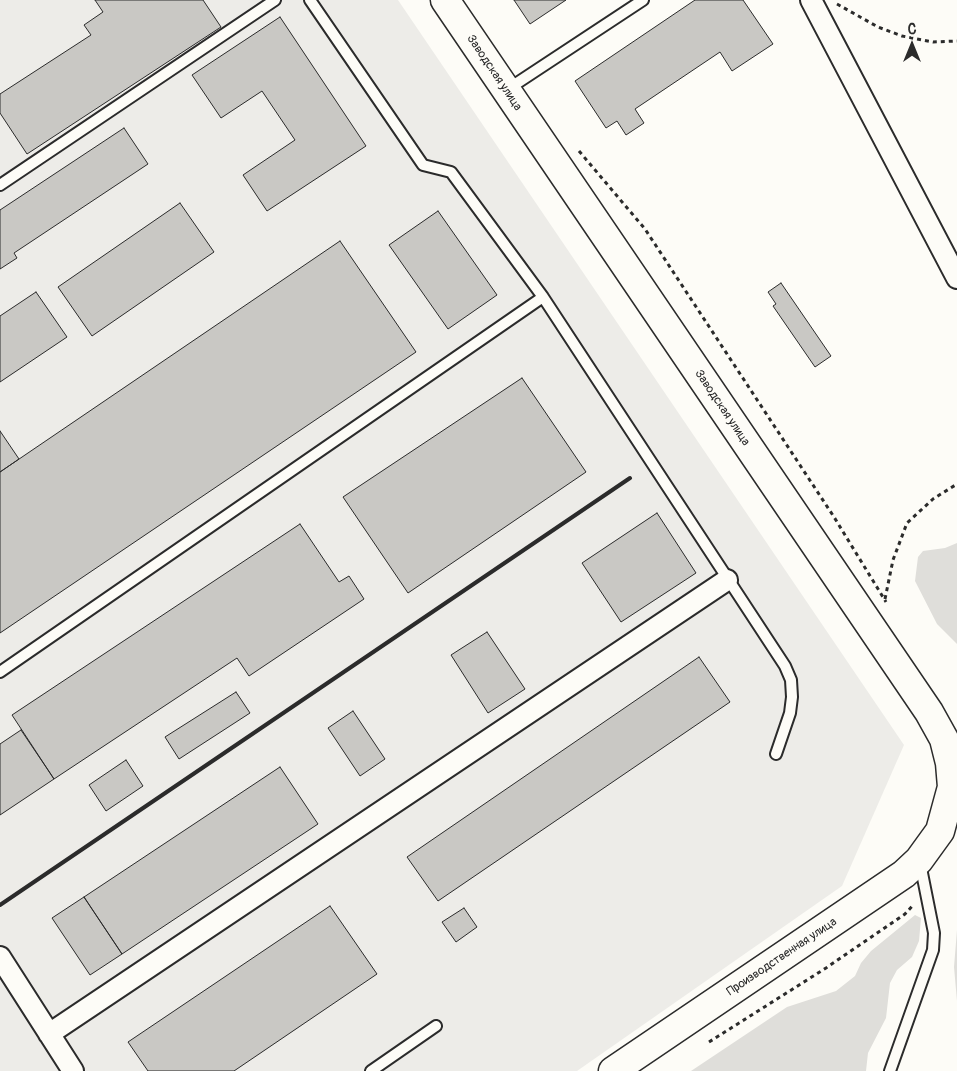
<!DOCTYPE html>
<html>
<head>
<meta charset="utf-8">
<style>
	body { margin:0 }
	#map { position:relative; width:957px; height:1071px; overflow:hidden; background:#fdfcf7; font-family:Pangolin,sans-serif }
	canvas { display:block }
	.north { position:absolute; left:887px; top:20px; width:50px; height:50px; -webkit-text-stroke:4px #fdfcf7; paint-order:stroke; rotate:0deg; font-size:14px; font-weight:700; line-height:20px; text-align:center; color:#2b2b2b }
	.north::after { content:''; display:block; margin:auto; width:18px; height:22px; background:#2b2b2b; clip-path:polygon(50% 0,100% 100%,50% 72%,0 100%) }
</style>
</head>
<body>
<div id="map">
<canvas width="957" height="1071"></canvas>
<div class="north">С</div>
</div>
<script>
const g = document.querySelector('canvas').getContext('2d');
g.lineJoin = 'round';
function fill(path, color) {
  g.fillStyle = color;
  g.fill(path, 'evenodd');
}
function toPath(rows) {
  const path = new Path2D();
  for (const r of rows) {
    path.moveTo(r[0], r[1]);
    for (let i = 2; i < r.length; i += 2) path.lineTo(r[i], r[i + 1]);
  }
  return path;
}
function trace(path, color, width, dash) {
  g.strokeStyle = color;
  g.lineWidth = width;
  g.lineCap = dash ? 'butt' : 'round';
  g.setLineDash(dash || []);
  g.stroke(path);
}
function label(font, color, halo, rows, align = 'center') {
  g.font = font + ' Pangolin,sans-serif';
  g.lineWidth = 4.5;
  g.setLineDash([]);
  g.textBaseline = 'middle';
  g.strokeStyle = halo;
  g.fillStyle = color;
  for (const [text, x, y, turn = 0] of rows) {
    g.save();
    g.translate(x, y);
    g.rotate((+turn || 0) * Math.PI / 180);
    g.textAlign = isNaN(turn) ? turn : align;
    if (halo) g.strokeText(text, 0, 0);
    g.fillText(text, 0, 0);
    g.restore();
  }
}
fill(toPath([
	[0,0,398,0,904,745,842,886,577,1071,0,1071]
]), '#edece8');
fill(toPath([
	[957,543,957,644,937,624,915,581,918,557,923,551,945,548],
	[915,915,921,918,919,941,912,957,897,970,890,983,886,1018,868,1053,866,1071,691,1071,787,1007,836,991,855,976,861,963,871,951],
	[957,930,957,1001,954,967]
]), '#dfdeda');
const building = toPath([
	[95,0,203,0,221,27,27,154,0,113,0,94,91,35,84,25,103,12,95,0],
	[514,0,566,0,530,24,514,0],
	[695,0,743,0,773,44,732,71,720,52,635,109,644,123,626,135,617,121,606,128,575,81,695,0],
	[280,17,366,146,267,211,243,175,295,140,262,91,221,118,192,75,280,17],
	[124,128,148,164,14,253,17,258,0,269,0,210,124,128],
	[180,203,214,252,92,336,58,287,180,203],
	[438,211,497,295,448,329,389,245,438,211],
	[340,241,416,352,0,633,0,472,340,241],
	[781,283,831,356,815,367,773,306,776,304,768,292,781,283],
	[36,292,67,337,0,382,0,316,36,292],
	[522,378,586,472,408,593,343,497,522,378],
	[0,431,19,459,0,472,0,431],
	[657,513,696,573,621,622,582,563,657,513],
	[300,524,339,582,349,576,364,599,249,676,237,658,54,779,12,715,300,524],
	[487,632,525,689,488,713,451,655,487,632],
	[699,657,730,702,438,901,407,857,699,657],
	[236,692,250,713,179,759,165,737,236,692],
	[353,711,385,759,360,776,328,728,353,711],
	[21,730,54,779,0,815,0,744,21,730],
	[126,760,143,786,106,811,89,785,126,760],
	[280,767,318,824,122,954,84,897,280,767],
	[84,897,122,954,90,975,52,918,84,897],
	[330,906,377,974,234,1071,148,1071,128,1042,330,906],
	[464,908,477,927,456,942,442,922,464,908]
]);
fill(building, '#c9c8c4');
trace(building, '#2b2b2b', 1);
const service = toPath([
	[310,0,423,165,451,172,543,297,785,666,791,680,792,697,790,713,776,754],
	[508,89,643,0],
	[0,185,275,0],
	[0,672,543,297],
	[371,1071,436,1026],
	[890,1071,933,950,934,933,920,863]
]);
const minor = toPath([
	[811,0,957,278],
	[0,957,73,1071],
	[49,1034,727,580]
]);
const secondary = toPath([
	[445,0,929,712,944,739,950,763,952,787,940,831,919,860,904,874,613,1071]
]);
trace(service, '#2b2b2b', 14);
trace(minor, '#2b2b2b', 24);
trace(secondary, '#2b2b2b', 31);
trace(toPath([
	[837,4,878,27,902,36,933,42,957,41],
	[579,151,645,229,834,517,886,602],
	[885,599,893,560,907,523,933,499,957,484],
	[709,1042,826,968,905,914,914,904]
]), '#2b2b2b', 3, [4, 4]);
trace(service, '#fdfcf7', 10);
trace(minor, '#fdfcf7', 20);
trace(secondary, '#fdfcf7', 28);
trace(toPath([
	[0,905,630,478]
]), '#2b2b2b', 4);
label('12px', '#2b2b2b', '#fdfcf7', [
	["Заводская улица",494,73,56],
	["Заводская улица",722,408,56],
	["Производственная улица",782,957,-34]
]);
</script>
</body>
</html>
